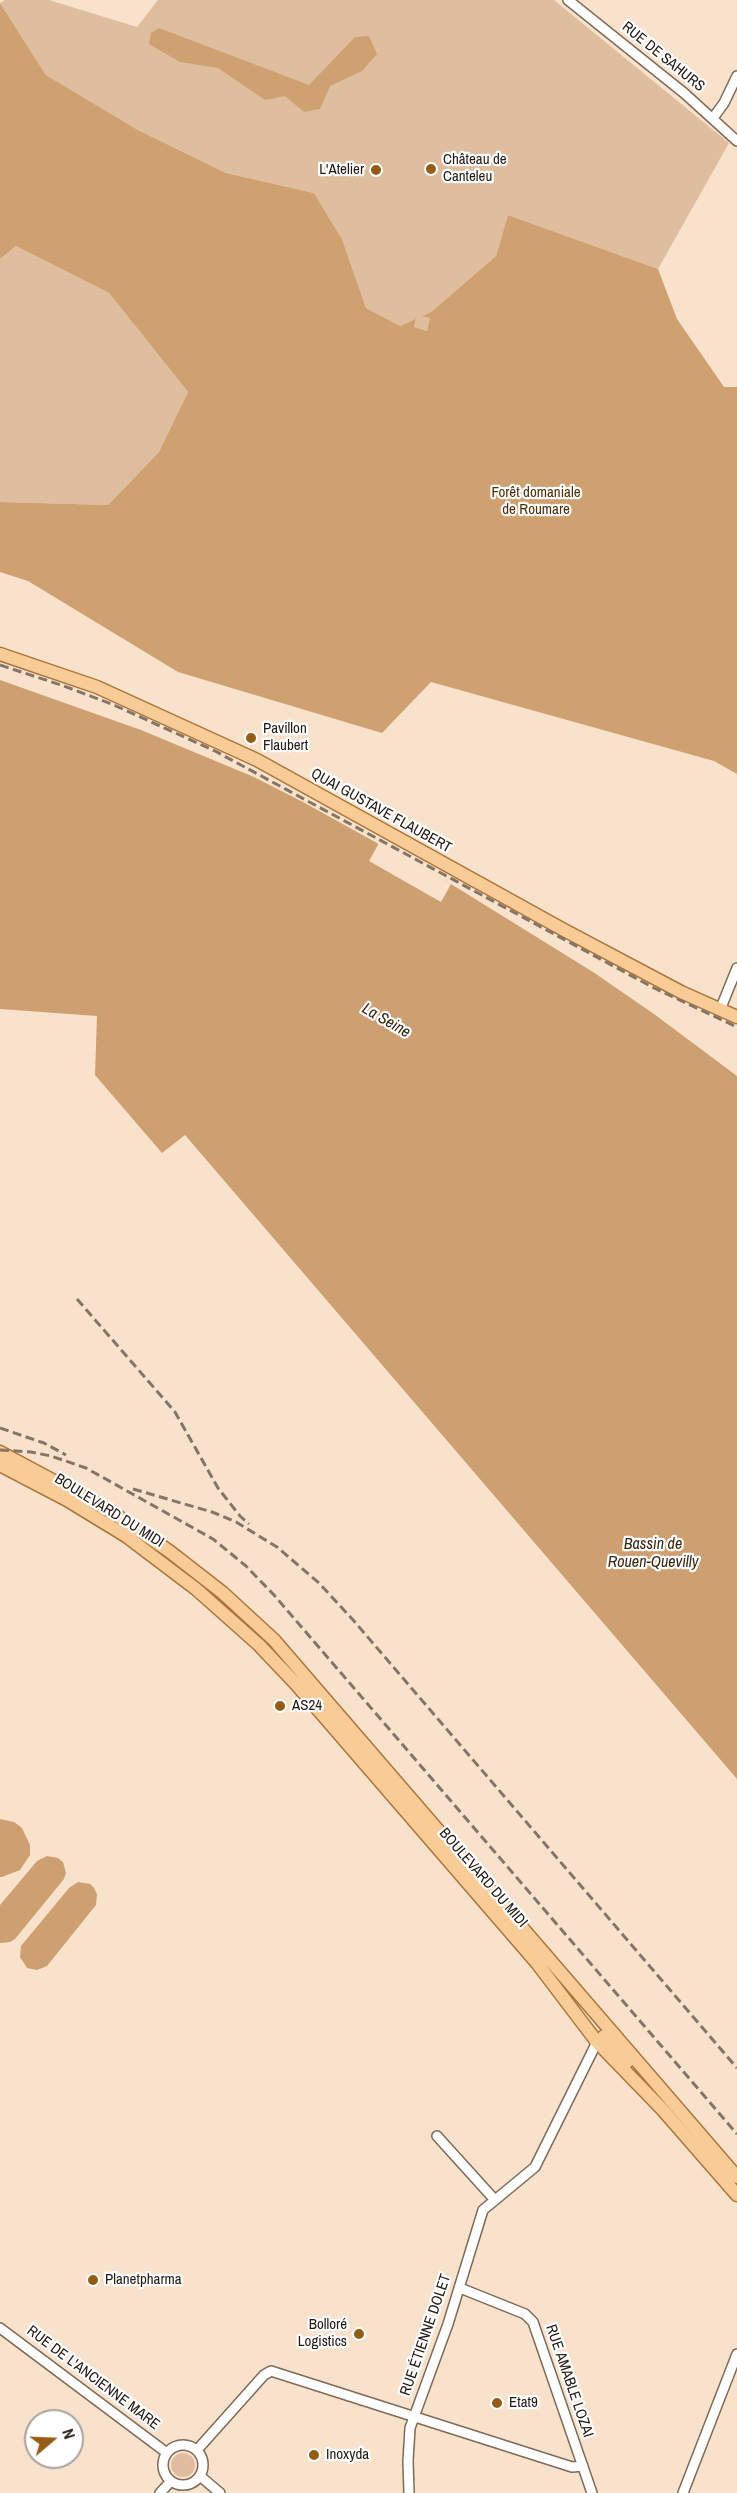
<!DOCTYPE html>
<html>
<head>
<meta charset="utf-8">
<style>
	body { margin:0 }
	#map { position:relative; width:737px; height:2493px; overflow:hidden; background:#f9e2cc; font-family:"Archivo Narrow",sans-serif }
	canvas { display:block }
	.north { position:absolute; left:24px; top:2409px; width:60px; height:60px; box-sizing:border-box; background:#fff; border:2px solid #a6a3a0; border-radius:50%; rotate:71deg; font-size:16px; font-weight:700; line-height:24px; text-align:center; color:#211911 }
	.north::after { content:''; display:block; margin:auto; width:21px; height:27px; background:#945d16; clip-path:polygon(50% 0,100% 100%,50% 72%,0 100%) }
</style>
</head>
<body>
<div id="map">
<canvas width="737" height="2493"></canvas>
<div class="north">N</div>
</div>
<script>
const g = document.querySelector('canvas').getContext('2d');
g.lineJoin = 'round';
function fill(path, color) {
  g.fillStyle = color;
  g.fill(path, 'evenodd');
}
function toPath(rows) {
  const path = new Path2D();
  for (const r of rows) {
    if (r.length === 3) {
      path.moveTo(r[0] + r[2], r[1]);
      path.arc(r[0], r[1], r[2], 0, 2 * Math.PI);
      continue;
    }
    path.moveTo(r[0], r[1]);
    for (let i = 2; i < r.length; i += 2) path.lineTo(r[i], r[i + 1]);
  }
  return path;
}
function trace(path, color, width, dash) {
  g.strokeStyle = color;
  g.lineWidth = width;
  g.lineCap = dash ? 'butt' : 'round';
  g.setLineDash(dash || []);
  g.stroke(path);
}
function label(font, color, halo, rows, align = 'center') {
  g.font = font + ' "Archivo Narrow",sans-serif';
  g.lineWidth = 4.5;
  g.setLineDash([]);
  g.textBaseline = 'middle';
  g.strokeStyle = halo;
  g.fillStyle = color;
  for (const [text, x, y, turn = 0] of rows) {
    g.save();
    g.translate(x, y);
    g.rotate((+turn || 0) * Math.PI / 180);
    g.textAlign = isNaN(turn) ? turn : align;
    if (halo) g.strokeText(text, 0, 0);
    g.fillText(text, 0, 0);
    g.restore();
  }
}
fill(toPath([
	[5,0,49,0,137,27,158,0,554,0,729,143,658,269,508,215,496,256,431,312,423,315,431,318,427,331,414,327,416,320,400,326,366,308,342,239,314,193,226,173,138,130,46,75,0,3],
	[16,246,109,293,188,392,159,452,108,505,0,502,0,259],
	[183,2465,12]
]), '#debe9f');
fill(toPath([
	[0,3,46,75,138,130,226,173,314,193,342,239,366,308,400,326,416,319,414,327,427,331,430,318,422,316,431,312,496,256,508,215,658,269,677,319,724,387,737,387,737,774,714,761,431,682,382,733,178,672,28,581,0,572,0,502,108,505,159,452,188,392,109,293,16,246,0,259],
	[159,28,309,85,355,37,369,36,377,54,362,71,330,86,320,109,304,112,285,96,265,100,218,68,180,62,149,44,151,33]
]), '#cfa171');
fill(toPath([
	[0,680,141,730,254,777,303,802,451,884,593,972,654,1014,737,1076,737,1779,185,1135,162,1153,95,1075,97,1016,0,1009],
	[0,1819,14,1822,22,1828,30,1845,30,1855,20,1870,2,1877,0,1877],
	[47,1856,58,1858,63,1862,66,1873,64,1879,15,1939,10,1942,0,1943,0,1905,37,1861],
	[78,1882,90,1884,94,1888,97,1894,96,1905,47,1966,37,1970,27,1968,20,1957,21,1946,69,1888]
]), '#cea071');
fill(toPath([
	[379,843,451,884,441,902,369,861]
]), '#f9e2cc');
const minor = toPath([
	[568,0,684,93,737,141],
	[713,118,724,103,737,76],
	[720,1010,737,968],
	[437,2136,494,2199],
	[460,2288,525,2314,533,2322,592,2493],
	[0,2328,167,2453],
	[183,2465,20],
	[197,2450,264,2375,271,2371,572,2467,583,2466],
	[200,2476,220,2493],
	[160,2493,171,2481],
	[409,2493,408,2461,410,2428,448,2324,483,2210,535,2167,597,2042],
	[683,2493,737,2354]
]);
const major = toPath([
	[0,654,97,687,257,760,564,930,681,992,737,1017],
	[0,1452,110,1511,169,1551,223,1593,274,1640,737,2177],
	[0,1465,67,1500,126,1536,196,1589,259,1645,296,1684,537,1963,597,2042,662,2109,737,2195],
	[604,2036,627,2062]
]);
trace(minor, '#7e6a57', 12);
trace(major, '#ab763b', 15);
trace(minor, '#fff', 9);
trace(major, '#f9cb97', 12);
trace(toPath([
	[0,665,64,686,114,705,215,751,654,988,737,1027],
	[77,1299,175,1412,218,1488,240,1516,249,1524],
	[0,1428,44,1443,66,1455],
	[0,1450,31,1452,51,1456,86,1468,213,1539,246,1566,274,1595,737,2134],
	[133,1489,212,1512,236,1522,277,1547,319,1583,354,1621,737,2068]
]), '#847567', 3, [9, 4.5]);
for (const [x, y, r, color] of [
	[431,169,6,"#945d16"],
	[376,170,6,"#945d16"],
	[251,738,6,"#945d16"],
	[280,1706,6,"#945d16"],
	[93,2280,6,"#945d16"],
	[359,2334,6,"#945d16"],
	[497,2403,6,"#945d16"],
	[314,2455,6,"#945d16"]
]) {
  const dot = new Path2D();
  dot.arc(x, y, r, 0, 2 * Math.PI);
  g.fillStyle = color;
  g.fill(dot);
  trace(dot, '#fff', 2);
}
label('15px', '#211911', '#fff', [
	["RUE DE SAHURS",663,57,39],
	["QUAI GUSTAVE FLAUBERT",381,811,29],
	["BOULEVARD DU MIDI",109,1511,32],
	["BOULEVARD DU MIDI",483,1878,49],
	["RUE ÉTIENNE DOLET",426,2335,-71],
	["RUE DE L'ANCIENNE MARE",93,2378,37],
	["RUE AMABLE LOZAI",569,2381,71]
]);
label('15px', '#211911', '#fff', [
	["Château de",443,160],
	["Canteleu",443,177],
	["L'Atelier",364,170,"right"],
	["Pavillon",263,729],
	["Flaubert",263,746],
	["AS24",292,1706],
	["Planetpharma",105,2280],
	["Bolloré",347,2325,"right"],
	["Logistics",347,2342,"right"],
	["Etat9",509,2403],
	["Inoxyda",326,2455]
], 'left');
label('15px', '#4e2f07', '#fff', [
	["Forêt domaniale",536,493],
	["de Roumare",536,510]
]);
label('italic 16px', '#392510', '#fff', [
	["La Seine",386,1021,30],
	["Bassin de",653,1545],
	["Rouen-Quevilly",653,1563]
]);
</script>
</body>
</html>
